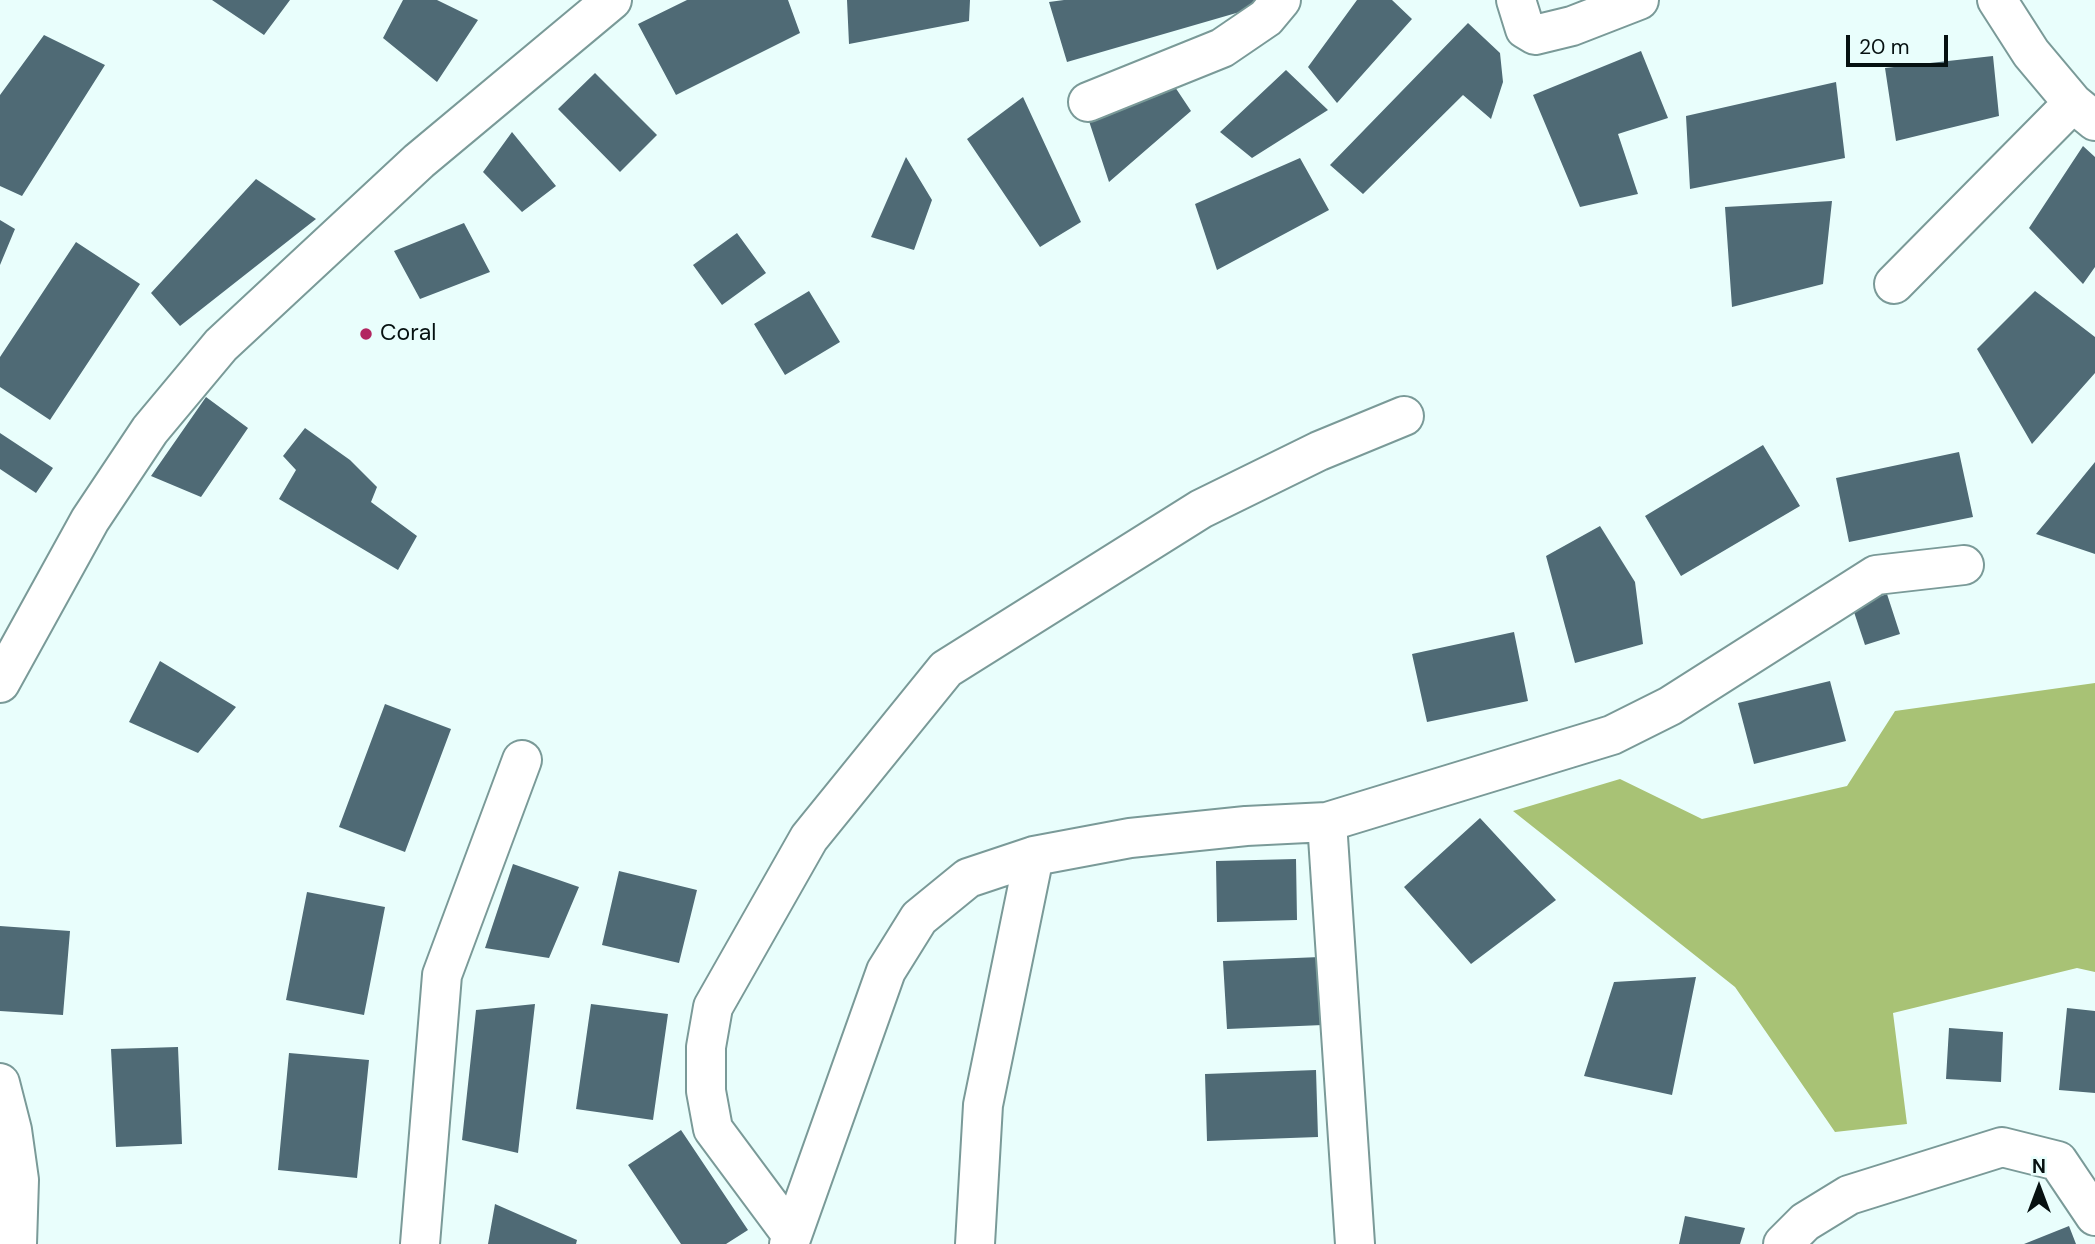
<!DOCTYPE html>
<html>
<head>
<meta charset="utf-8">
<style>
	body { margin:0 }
	#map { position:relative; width:2095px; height:1244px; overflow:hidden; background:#e9fefc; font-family:"DM Sans",sans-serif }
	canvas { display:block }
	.north { position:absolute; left:2004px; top:1153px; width:70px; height:70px; -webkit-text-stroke:5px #e9fefc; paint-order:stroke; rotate:0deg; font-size:19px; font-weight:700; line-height:28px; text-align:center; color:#061111 }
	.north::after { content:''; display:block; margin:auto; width:24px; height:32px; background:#061111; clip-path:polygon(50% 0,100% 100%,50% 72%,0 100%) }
	.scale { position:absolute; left:1846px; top:35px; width:102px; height:32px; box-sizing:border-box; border:4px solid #061111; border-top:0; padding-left:9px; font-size:21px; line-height:24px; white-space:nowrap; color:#061111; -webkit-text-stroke:5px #e9fefc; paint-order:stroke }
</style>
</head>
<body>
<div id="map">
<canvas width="2095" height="1244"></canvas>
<div class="north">N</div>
<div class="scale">20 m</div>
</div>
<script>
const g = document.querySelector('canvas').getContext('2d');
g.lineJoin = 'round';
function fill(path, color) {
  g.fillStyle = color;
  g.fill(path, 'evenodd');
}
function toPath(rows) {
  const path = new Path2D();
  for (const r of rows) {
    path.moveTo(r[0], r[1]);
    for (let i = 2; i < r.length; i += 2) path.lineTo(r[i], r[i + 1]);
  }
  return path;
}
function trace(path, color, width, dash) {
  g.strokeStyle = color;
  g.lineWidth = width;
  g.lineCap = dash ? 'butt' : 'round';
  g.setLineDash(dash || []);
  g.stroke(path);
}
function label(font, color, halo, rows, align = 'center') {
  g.font = font + ' "DM Sans",sans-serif';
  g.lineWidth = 6;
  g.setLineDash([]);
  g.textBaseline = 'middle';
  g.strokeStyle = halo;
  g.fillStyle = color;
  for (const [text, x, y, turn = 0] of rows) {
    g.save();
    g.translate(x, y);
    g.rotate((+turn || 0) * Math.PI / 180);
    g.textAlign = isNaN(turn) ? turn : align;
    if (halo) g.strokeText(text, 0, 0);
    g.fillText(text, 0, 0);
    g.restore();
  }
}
fill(toPath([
	[2095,683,2095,972,2077,968,1893,1013,1907,1124,1835,1132,1735,987,1513,811,1620,779,1702,819,1847,786,1895,711]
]), '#a8c275');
fill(toPath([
	[212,0,290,0,264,35],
	[403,0,437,0,478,20,437,82,383,38],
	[687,0,788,0,800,33,676,95,638,24],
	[847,0,970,0,969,21,849,44],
	[1064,0,1260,0,1257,7,1067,62,1049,2],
	[1357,0,1392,0,1412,19,1337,103,1308,67],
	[1468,23,1500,53,1503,82,1491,119,1463,95,1363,194,1330,165],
	[44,35,105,65,22,196,0,186,0,95],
	[1641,51,1668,118,1618,134,1638,194,1580,207,1533,95],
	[1993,56,1999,116,1896,141,1885,68],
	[1286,70,1328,110,1252,158,1220,132],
	[595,73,657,135,620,172,558,109],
	[1171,81,1191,111,1109,182,1087,115],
	[1836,82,1845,158,1690,189,1686,116],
	[1023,97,1081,222,1040,247,967,139],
	[512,132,556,186,522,212,483,172],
	[2083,146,2095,157,2095,267,2083,284,2029,228],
	[906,157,932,200,914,250,871,237],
	[1300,158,1329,210,1217,270,1195,204],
	[256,179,316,219,180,326,151,293],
	[1832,201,1823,284,1732,307,1725,207],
	[0,220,15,229,0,265],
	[464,223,490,272,420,299,394,251],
	[737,233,766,273,722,305,693,265],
	[76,242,140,284,50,420,0,387,0,357],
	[809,291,840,342,785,375,754,324],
	[2035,291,2095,337,2095,373,2032,444,1977,349],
	[206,397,248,428,201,497,151,476],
	[305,428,350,460,377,487,371,502,417,536,398,570,279,499,296,470,283,456],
	[0,433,53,468,36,493,0,469],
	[1763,445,1800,506,1681,576,1645,516],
	[1959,452,1973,517,1849,542,1836,478],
	[2095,462,2095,554,2036,534],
	[1600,526,1635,582,1643,644,1575,663,1546,556],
	[1887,594,1900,634,1865,645,1852,606],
	[1514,632,1528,701,1427,722,1412,654],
	[160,661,236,707,198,753,129,722],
	[1830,681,1846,741,1754,764,1738,703],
	[385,704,451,729,405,852,339,827],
	[1480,818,1556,900,1471,964,1404,887],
	[1296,859,1297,920,1217,922,1216,861],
	[513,864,579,887,549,958,485,948],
	[619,871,697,890,679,963,602,945],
	[307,892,385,907,364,1015,286,1000],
	[0,926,70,931,63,1015,0,1011],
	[1320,957,1323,1025,1227,1029,1223,961],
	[1696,977,1672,1095,1584,1076,1614,982],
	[535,1004,518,1153,462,1140,476,1010],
	[591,1004,668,1014,653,1120,576,1109],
	[2067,1008,2095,1011,2095,1093,2059,1090],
	[1949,1028,2003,1032,2001,1082,1946,1079],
	[178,1047,182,1144,116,1147,111,1049],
	[289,1053,369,1060,357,1178,278,1170],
	[1316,1070,1318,1137,1207,1141,1205,1074],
	[681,1130,748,1230,726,1244,681,1244,628,1165],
	[495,1204,577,1240,576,1244,488,1244],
	[1685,1216,1745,1228,1740,1244,1679,1244],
	[2069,1226,2076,1244,2024,1244]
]), '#4f6a75');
const minor = toPath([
	[1516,0,1525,29,1535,35,1572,26,1639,0],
	[1997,0,2031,53,2073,103,2095,121],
	[1088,102,1222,48,1266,18,1281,0],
	[1894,284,2073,103],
	[0,683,90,520,150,430,221,345,419,161,612,0],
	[1327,822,1612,735,1670,706,1876,575,1964,565],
	[0,1083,12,1130,19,1180,17,1244],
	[791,1234,713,1129,706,1091,706,1047,713,1007,809,838,946,669,1201,509,1319,451,1404,416],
	[420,1244,442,975,522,760],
	[789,1244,886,971,919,918,968,878,1034,856,1130,838,1246,826,1327,822,1355,1244],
	[975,1244,983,1105,1034,856],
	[1783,1244,1805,1222,1849,1195,2002,1147,2058,1161,2095,1216]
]);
trace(minor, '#7a9a98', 42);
trace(minor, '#fff', 38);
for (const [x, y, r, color] of [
	[366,334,7,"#b22660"]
]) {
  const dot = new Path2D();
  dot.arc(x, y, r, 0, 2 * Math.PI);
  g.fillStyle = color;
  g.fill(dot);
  trace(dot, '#e9fefc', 2.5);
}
label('23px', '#061111', '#e9fefc', [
	["Coral",380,334]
], 'left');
</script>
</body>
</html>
